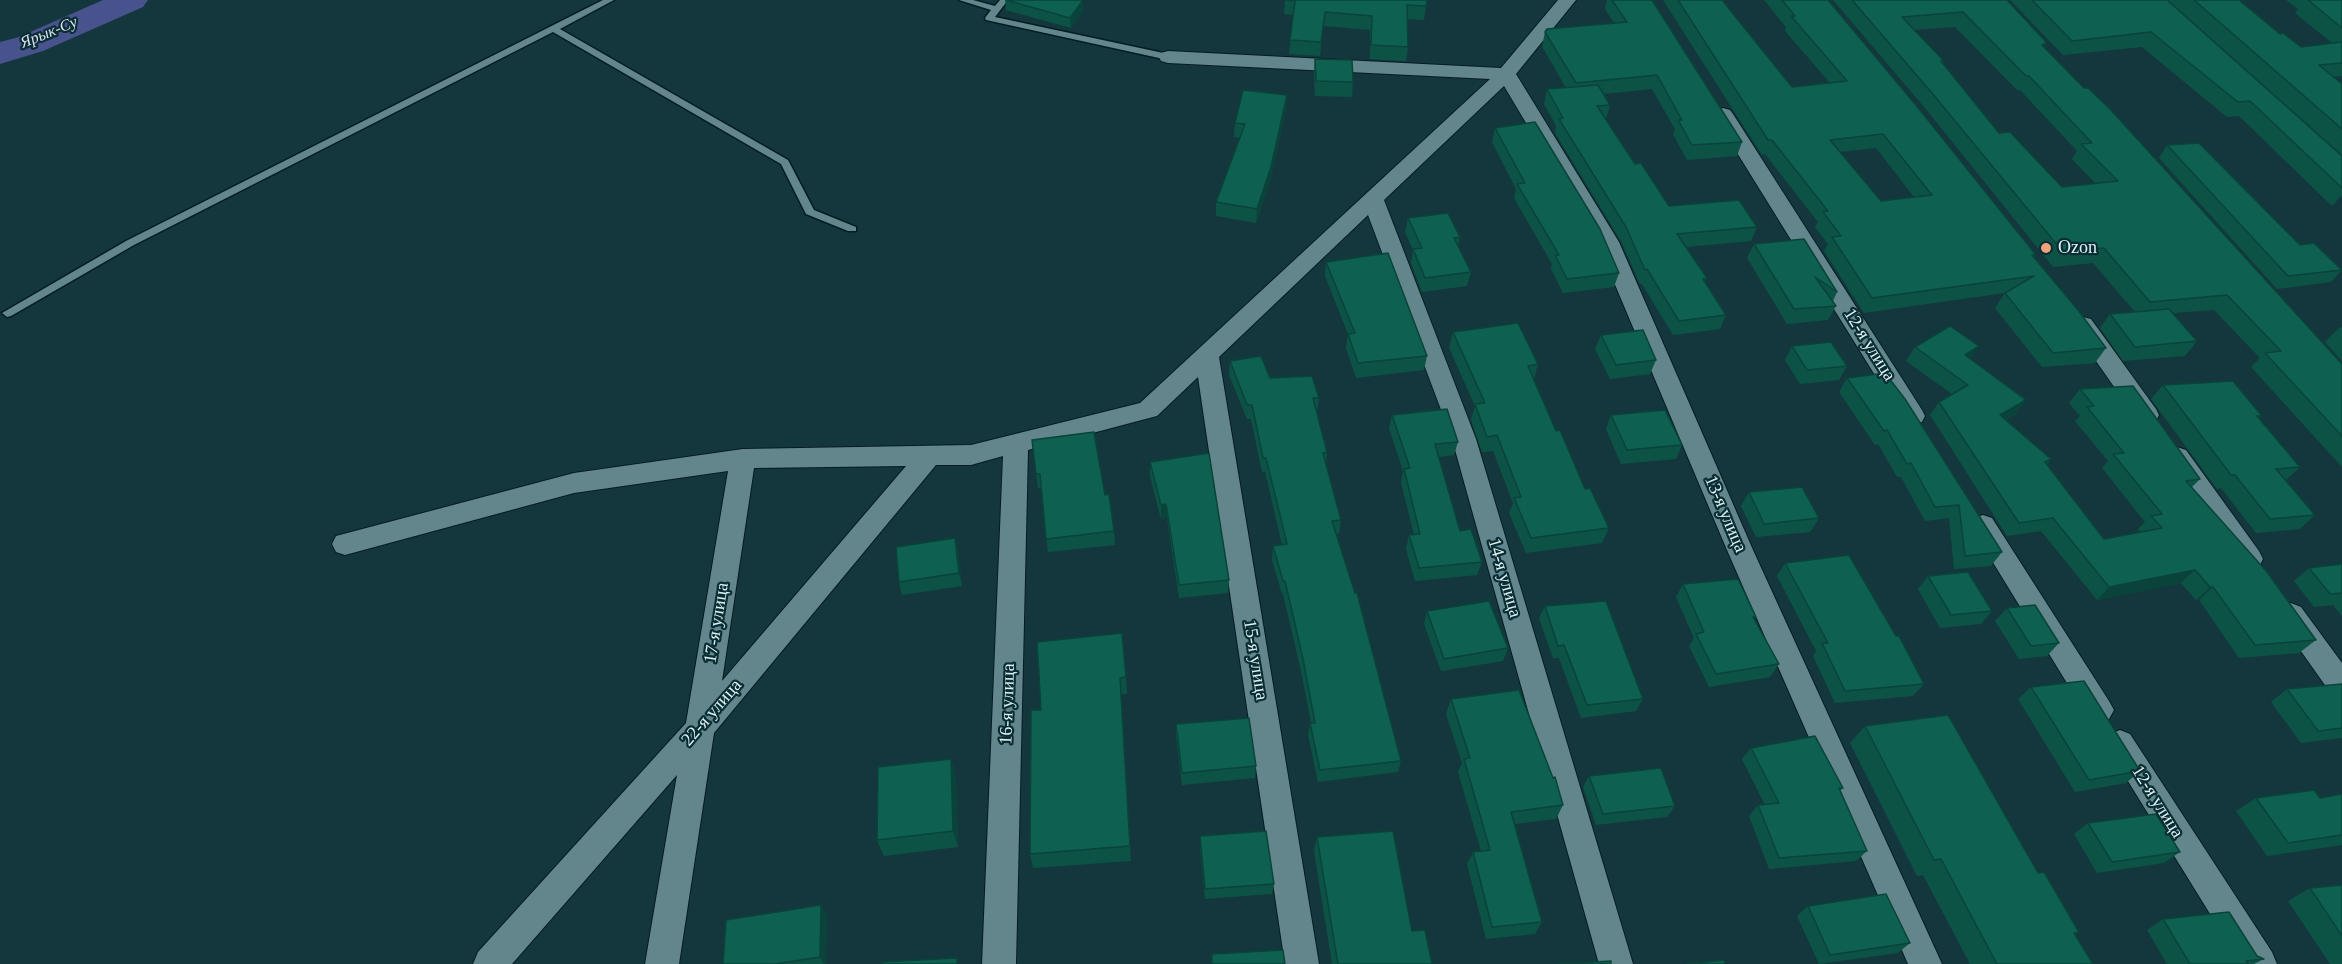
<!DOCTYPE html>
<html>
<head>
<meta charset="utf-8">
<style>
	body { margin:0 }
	canvas { display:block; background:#14373d }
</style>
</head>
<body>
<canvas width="2342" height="964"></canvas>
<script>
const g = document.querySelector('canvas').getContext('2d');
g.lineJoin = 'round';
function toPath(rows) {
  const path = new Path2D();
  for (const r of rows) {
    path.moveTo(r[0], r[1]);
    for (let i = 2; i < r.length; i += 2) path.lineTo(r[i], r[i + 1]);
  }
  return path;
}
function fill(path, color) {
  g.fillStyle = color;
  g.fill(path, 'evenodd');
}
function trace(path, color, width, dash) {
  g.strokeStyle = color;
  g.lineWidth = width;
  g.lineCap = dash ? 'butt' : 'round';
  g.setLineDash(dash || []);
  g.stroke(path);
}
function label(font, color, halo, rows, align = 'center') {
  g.font = font + ' Georgia,serif';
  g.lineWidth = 4.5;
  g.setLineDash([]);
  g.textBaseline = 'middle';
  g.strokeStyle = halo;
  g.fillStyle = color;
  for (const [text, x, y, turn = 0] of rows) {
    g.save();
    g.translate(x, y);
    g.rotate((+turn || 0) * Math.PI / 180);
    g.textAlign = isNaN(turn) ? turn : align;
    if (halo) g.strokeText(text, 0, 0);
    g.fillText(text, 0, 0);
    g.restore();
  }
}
fill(toPath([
	[103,0,148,0,143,7,43,51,0,64,0,42,19,37,103,0]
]), '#48528d');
const lane = toPath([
	[603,0,614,0,560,29,788,160,814,210,856,227,856,231,848,231,806,214,781,164,553,32,134,245,11,316,7,317,2,313,126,241,603,0],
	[959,0,973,0,995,6,1000,0,1008,0,995,17,1168,54,1172,57,1168,60,986,20,985,18,991,10,959,0]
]);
const street = toPath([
	[1558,0,1576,0,1516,74,1619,242,1753,550,1942,964,1908,964,1727,550,1597,242,1504,86,1384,200,1476,439,1633,964,1599,964,1452,439,1368,215,1219,357,1319,964,1285,964,1198,377,1157,416,1028,450,1016,964,982,964,1003,456,971,465,936,465,714,733,679,964,645,964,677,775,512,964,473,964,478,952,686,723,728,471,574,493,345,555,336,552,332,544,336,536,574,473,743,449,971,445,1140,403,1490,79,1168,63,1161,61,1159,57,1161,53,1168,51,1501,68,1558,0],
	[906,466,722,681,754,468,906,466],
	[1723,108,1730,110,1733,114,1922,410,1925,416,1922,422,1913,425,1904,422,1713,114,1716,110,1723,108],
	[2083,317,2091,319,2156,409,2159,415,2156,421,2147,424,2138,421,2075,331,2071,325,2075,319,2083,317],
	[2177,447,2186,450,2259,551,2263,559,2259,567,2250,570,2241,567,2168,464,2164,457,2168,450,2177,447],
	[1983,515,1992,518,2109,701,2114,710,2109,719,2099,723,2089,719,1970,525,1974,518,1983,515],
	[2291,603,2301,607,2342,663,2342,699,2332,695,2281,623,2277,615,2281,607,2291,603],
	[2120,730,2130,734,2272,952,2277,964,2241,964,2110,752,2105,743,2110,734,2120,730]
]);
trace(lane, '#031d21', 3);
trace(street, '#031d21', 2);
fill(lane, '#62868c');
fill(street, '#62868c');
fill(toPath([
	[1005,0,1084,10,1071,28,1006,10],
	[1285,0,1426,6,1424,20,1408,19,1408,47,1406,61,1370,59,1370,30,1323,26,1320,56,1289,54,1293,15,1284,14],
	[1607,0,1652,0,1742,142,1737,156,1687,160,1673,134,1675,129,1652,89,1604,94,1610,105,1606,119,1635,164,1669,206,1757,227,1751,241,1686,247,1707,278,1705,282,1726,315,1720,329,1673,335,1642,284,1640,284,1621,241,1555,133,1556,126,1544,104,1547,89,1566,88,1542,46,1545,32,1614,23,1605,9],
	[1663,0,1722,0,1792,87,1830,83,1785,31,1786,27,1764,0,1828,0,2036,255,2034,257,2106,348,2095,363,2042,367,1995,308,2005,293,1864,313,1824,251,1828,244,1815,227,1818,222,1765,154,1762,155],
	[1876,148,1914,197,1881,201,1840,152],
	[1833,0,2007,0,2044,48,2342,364,2342,467,2251,367,2260,358,2214,310,2173,313,2197,341,2185,356,2123,361,2100,328,2110,314,2135,312,2093,263,2053,267,1925,108],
	[1955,27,2018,91,2020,90,2077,151,2072,159,2096,184,2062,187,1999,133,1942,63,1943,60,1914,30],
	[2010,0,2167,0,2342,156,2342,195,2332,206,2239,116,2227,117,2142,47,2063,55],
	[2168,0,2239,0,2280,34,2301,47,2332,43,2295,13,2298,9,2286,0,2342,0,2342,76,2333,77,2342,84,2342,155],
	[1315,59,1353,82,1352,97,1315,96,1314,73],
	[1286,109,1270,181,1256,223,1216,216,1216,202,1240,138,1234,137,1235,123],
	[1495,128,1619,273,1614,287,1563,293,1551,269,1552,264,1514,198,1516,189,1492,142],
	[2167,145,2300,245,2342,270,2331,282,2277,289,2159,158],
	[1408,218,1460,237,1458,246,1471,272,1467,286,1422,292,1411,263,1413,250,1405,232],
	[1804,239,1837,292,1833,301,1836,306,1828,320,1787,324,1747,258,1754,244],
	[1326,262,1427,356,1424,370,1356,378,1346,348,1348,334,1325,276],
	[2342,327,2342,361,2325,342,2339,328],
	[1453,332,1538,364,1534,379,1556,431,1585,489,1609,528,1602,543,1526,553,1509,513,1513,503,1493,451,1482,452,1471,420,1475,406,1449,348],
	[1601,335,1656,360,1650,374,1610,379,1595,349],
	[1792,346,1847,366,1839,380,1800,384,1785,360],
	[1915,347,1970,359,2026,400,2015,414,2006,420,2051,459,2047,465,2104,539,2140,532,2138,529,2145,522,2102,468,2108,461,2075,421,2080,416,2069,403,2080,389,2200,479,2191,488,2316,640,2299,653,2239,658,2199,600,2196,600,2181,583,2097,600,2041,531,2007,536,1930,415,1939,402,1952,394,1906,361],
	[1230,361,1319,398,1317,412,1327,452,1326,463,1341,520,1339,534,1336,534,1401,761,1398,772,1318,782,1308,735,1310,723,1311,723,1301,671,1283,594,1282,594,1272,560,1273,546,1282,545,1265,471,1262,472,1251,419,1247,419,1229,375],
	[1847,378,2002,552,1991,566,1954,569,1949,518,1925,521,1901,477,1897,477,1878,444,1875,445,1839,392],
	[2163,385,2262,416,2259,418,2300,467,2286,480,2315,515,2300,529,2256,533,2221,488,2217,489,2151,399],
	[1392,415,1458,442,1454,455,1439,457,1460,531,1482,562,1477,575,1415,581,1406,549,1409,535,1414,535,1401,482,1403,471,1389,428],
	[1611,415,1682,445,1676,459,1621,464,1606,429],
	[1032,440,1105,495,1114,531,1115,545,1048,552,1041,488,1038,488],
	[1150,462,1229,580,1228,593,1179,598,1167,518,1161,519,1150,476],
	[1749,492,1819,518,1810,532,1756,537,1741,506],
	[955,538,958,552,962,586,902,595,899,582],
	[1785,563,1896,636,1924,684,1913,696,1835,703,1813,656,1816,651,1777,576],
	[2342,564,2342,616,2333,605,2314,607,2294,581,2309,568],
	[1928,576,1992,611,1981,624,1940,628,1918,589],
	[1683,584,1756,617,1754,620,1779,664,1770,677,1709,687,1689,646,1694,638,1676,597],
	[1545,606,1643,699,1636,711,1581,718,1559,658,1553,658,1539,618],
	[2007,608,2059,643,2047,656,2019,659,1995,621],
	[1427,611,1508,648,1503,661,1441,671,1424,624],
	[1037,642,1126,677,1127,694,1121,694,1131,861,1033,868,1030,854,1041,710],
	[2342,684,2342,738,2301,743,2271,702,2287,689],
	[2031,687,2140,771,2126,783,2075,792,2018,699],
	[1451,699,1563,805,1556,819,1515,824,1542,922,1535,934,1486,939,1467,864,1473,852,1481,851,1458,772,1462,763,1446,714],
	[1176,724,1256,766,1255,778,1182,785,1176,736],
	[1865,726,2038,873,2079,932,2075,935,2093,964,1970,964,1923,875,1917,876,1850,743],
	[1751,748,1843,788,1840,791,1867,851,1856,861,1769,869,1749,816,1758,805,1765,805,1742,759],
	[951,759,956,776,958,847,884,856,877,840],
	[1589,776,1675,806,1667,817,1596,825,1583,787],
	[2342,794,2342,845,2267,856,2236,811,2256,798,2320,798],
	[2088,823,2180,852,2164,863,2097,873,2074,834],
	[1200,836,1274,884,1272,894,1205,899,1200,847],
	[1317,837,1412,931,1432,964,1332,964,1314,851],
	[2342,885,2342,964,2330,964,2288,901,2310,888],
	[1808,906,1910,943,1898,953,1819,964,1797,916],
	[827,916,826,964,723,964],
	[2163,919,2257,956,2264,959,2254,964,2167,964,2147,930]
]), '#0c5346');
fill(toPath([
	[1083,0,1084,10,1071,28,1070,18],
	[1287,95,1286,109,1270,181,1256,223,1257,209],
	[1979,346,1969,360,1965,355],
	[2026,400,2015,414,1990,428,2000,415],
	[1166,504,1167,518,1161,519,1161,505],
	[955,538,958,552,962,586,959,573],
	[2195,570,2181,583,2097,600,2109,587],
	[2210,587,2213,587,2199,600,2196,600],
	[951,759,956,776,958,847,953,831],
	[821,905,827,916,826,964,824,964,820,957]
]), '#0a4339');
const building = toPath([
	[1006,0,1083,0,1070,18,1006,0],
	[1285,0,1427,0,1426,6,1407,5,1408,47,1371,45,1372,16,1325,12,1321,42,1290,40,1295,1,1285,0],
	[1612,0,1652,0,1742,142,1692,145,1678,120,1682,120,1657,75,1576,83,1545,32,1547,29,1627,22,1612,0],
	[1678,0,1722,0,1792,87,1847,81,1791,16,1795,16,1782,0,1828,0,1915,104,2036,255,2032,255,2078,310,2106,348,2053,353,2005,293,2034,276,1872,298,1832,237,1841,236,1823,212,1828,211,1772,140,1768,140,1678,0],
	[1883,134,1932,195,1881,201,1830,140,1883,134],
	[1852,0,2007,0,2047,43,2042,45,2084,88,2088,88,2110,109,2342,364,2342,436,2265,353,2281,351,2227,295,2150,302,2104,248,2063,252,1932,93,1852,0],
	[1963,12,2026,76,2029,76,2092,143,2081,144,2118,181,2062,187,2010,132,1999,133,1941,61,1943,60,1902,17,1963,12],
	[2032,0,2167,0,2342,156,2342,188,2250,101,2238,102,2151,32,2072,41,2032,0],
	[2194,0,2239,0,2280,34,2283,33,2301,47,2342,42,2342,63,2319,65,2342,84,2342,129,2194,0],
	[2308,0,2341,0,2342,1,2342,28,2308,0],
	[1315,59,1352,60,1353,82,1316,81,1315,59],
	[1598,85,1610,105,1597,106,1635,164,1641,163,1669,206,1739,200,1757,227,1677,234,1707,278,1703,279,1726,315,1679,321,1647,269,1645,270,1626,227,1559,119,1563,118,1547,89,1598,85],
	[1243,90,1287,95,1271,167,1257,209,1216,202,1245,124,1235,123,1243,90],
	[1535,122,1600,229,1619,273,1567,279,1555,255,1559,255,1517,184,1525,183,1495,128,1535,122],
	[2199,143,2300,245,2314,243,2342,270,2288,276,2167,145,2199,143],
	[1448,213,1460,237,1454,238,1471,272,1425,278,1413,249,1422,248,1408,218,1448,213],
	[1804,239,1837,292,1815,277,1836,306,1794,309,1754,244,1804,239],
	[1388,253,1427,356,1358,363,1348,334,1355,333,1326,262,1388,253],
	[2169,309,2197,341,2135,347,2110,314,2169,309],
	[1518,323,1538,364,1528,366,1556,431,1560,430,1585,489,1590,488,1609,528,1531,538,1514,498,1521,497,1497,435,1487,437,1475,404,1485,403,1453,332,1518,323],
	[1950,326,1979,346,1965,355,2026,400,2000,415,2051,459,2045,462,2104,539,2162,528,2151,516,2162,514,2113,454,2124,453,2087,407,2094,406,2080,389,2133,386,2200,479,2186,481,2267,572,2316,640,2255,645,2213,587,2210,587,2195,570,2109,587,2053,518,2019,523,1939,402,1968,385,1915,347,1950,326],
	[1643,330,1656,360,1616,365,1601,335,1643,330],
	[1831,342,1847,366,1807,370,1792,346,1831,342],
	[1261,356,1270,378,1312,376,1319,398,1313,398,1327,452,1323,453,1341,520,1332,521,1355,593,1357,593,1401,761,1320,770,1310,723,1315,723,1303,659,1285,581,1283,581,1273,546,1287,544,1266,458,1263,458,1252,405,1247,405,1230,361,1261,356],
	[1885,373,1905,399,2002,552,1965,556,1959,505,1935,507,1911,463,1907,464,1887,430,1884,431,1847,378,1885,373],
	[2233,381,2262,416,2257,416,2300,467,2276,469,2315,515,2270,519,2235,475,2231,475,2163,385,2233,381],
	[1447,409,1458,442,1435,444,1460,531,1471,529,1482,562,1419,568,1409,535,1420,534,1404,469,1410,468,1392,415,1447,409],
	[1665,410,1682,445,1627,450,1611,415,1665,410],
	[1094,432,1105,495,1109,494,1114,531,1046,539,1040,474,1036,474,1032,440,1094,432],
	[1209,453,1229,580,1179,585,1166,504,1161,505,1150,462,1209,453],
	[1802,487,1819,518,1764,524,1749,492,1802,487],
	[955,538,959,573,899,582,896,547,955,538],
	[1849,555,1896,636,1899,636,1924,684,1845,691,1822,643,1828,643,1785,563,1849,555],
	[2342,564,2342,593,2330,594,2309,568,2342,564],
	[1968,572,1992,611,1951,615,1928,576,1968,572],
	[1738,579,1756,617,1753,617,1779,664,1716,674,1696,634,1704,632,1683,584,1738,579],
	[1489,601,1508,648,1444,659,1427,611,1489,601],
	[1606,601,1643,699,1587,705,1564,645,1558,646,1545,606,1606,601],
	[2035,605,2059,643,2031,646,2007,608,2035,605],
	[1122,633,1126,677,1120,678,1130,846,1030,854,1031,710,1041,710,1037,642,1122,633],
	[2084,681,2140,771,2089,780,2031,687,2084,681],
	[2342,684,2342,728,2318,731,2287,689,2342,684],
	[1519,690,1553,778,1555,777,1563,805,1511,812,1542,922,1492,927,1473,852,1490,850,1464,759,1470,758,1451,699,1519,690],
	[1948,715,2038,873,2044,872,2079,932,2074,933,2093,964,1997,964,1941,859,1934,860,1865,726,1948,715],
	[1249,718,1256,766,1182,773,1176,724,1249,718],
	[1815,736,1843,788,1839,788,1867,851,1779,858,1758,805,1779,803,1751,748,1815,736],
	[951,759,953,831,877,840,878,767,951,759],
	[1661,768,1675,806,1603,814,1589,776,1661,768],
	[2314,790,2320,798,2342,794,2342,835,2288,843,2256,798,2314,790],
	[2156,814,2180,852,2112,862,2088,823,2156,814],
	[1266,831,1274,884,1205,889,1200,836,1266,831],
	[1393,831,1412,931,1425,930,1432,964,1338,964,1317,837,1393,831],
	[2342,885,2342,936,2310,888,2342,885],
	[1886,894,1910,943,1830,955,1808,906,1886,894],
	[821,905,820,957,775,964,723,964,726,920,821,905],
	[2229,912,2257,956,2264,959,2246,961,2248,964,2190,964,2163,919,2229,912],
	[1283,950,1285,964,1212,964,1212,954,1283,950],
	[957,958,957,964,882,964,882,962,957,958],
	[1724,960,1725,964,1686,964,1724,960],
	[1611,961,1611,964,1556,964,1611,961]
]);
fill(building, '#0e6051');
trace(building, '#0a4339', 1.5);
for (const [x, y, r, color] of [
	[2046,248,6,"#f1a17b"]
]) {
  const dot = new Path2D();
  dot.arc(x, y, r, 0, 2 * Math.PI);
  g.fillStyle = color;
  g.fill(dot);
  trace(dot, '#082d32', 2);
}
label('italic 16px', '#dee2f4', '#082d32', [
	["Ярык-Су",49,33,-22]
]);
label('18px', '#def1f4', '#082d32', [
	["Ozon",2058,248]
], 'left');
label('18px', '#def1f4', '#082d32', [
	["12-я улица",1869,345,58],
	["13-я улица",1725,514,67],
	["14-я улица",1504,578,74],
	["17-я улица",717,623,-81],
	["15-я улица",1255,660,81],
	["16-я улица",1008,704,-88],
	["22-я улица",712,713,-49],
	["12-я улица",2157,802,58]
]);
</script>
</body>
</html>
